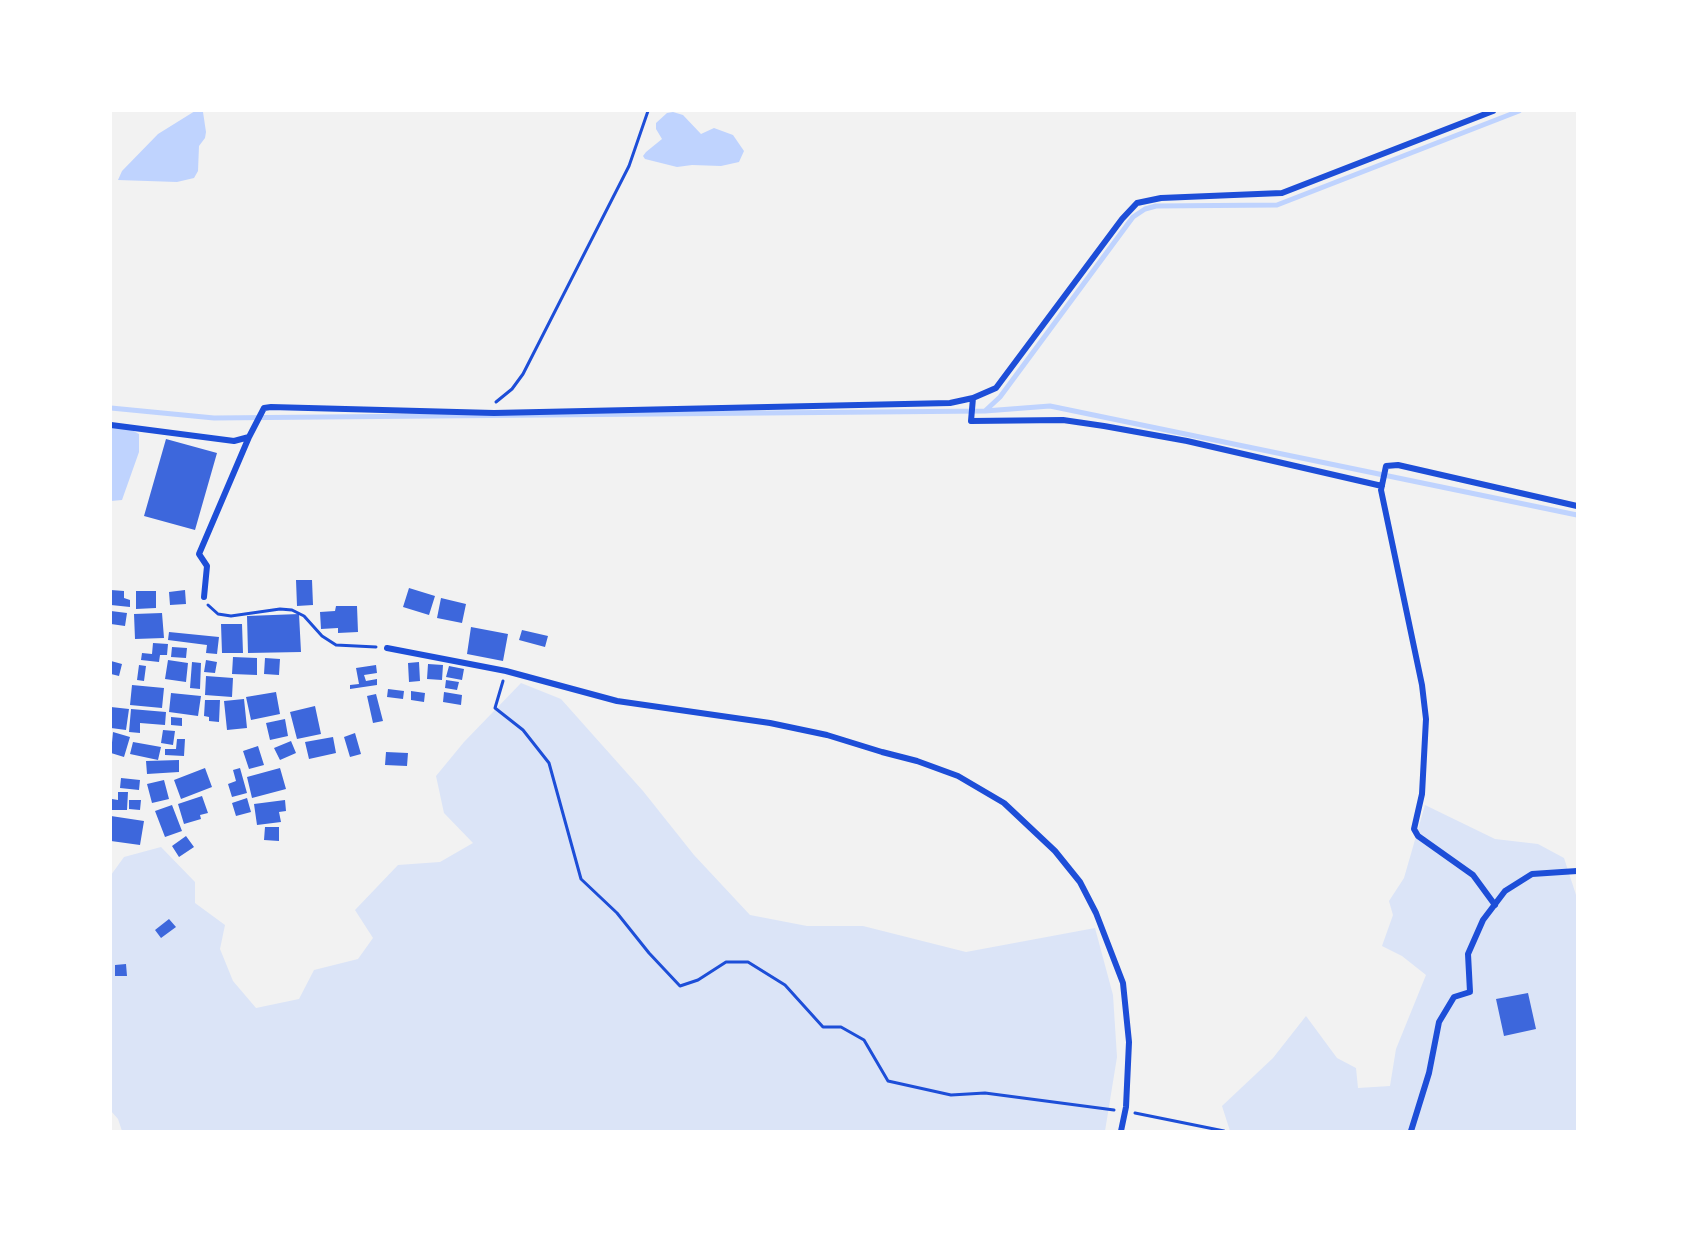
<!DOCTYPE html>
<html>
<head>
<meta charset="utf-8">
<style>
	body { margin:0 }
	#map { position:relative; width:1688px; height:1242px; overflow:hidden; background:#f2f2f2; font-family:Karla,sans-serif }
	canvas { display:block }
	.frame { position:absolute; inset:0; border:112px solid #fff; pointer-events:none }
</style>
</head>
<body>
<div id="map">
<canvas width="1688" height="1242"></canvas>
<div class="frame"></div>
</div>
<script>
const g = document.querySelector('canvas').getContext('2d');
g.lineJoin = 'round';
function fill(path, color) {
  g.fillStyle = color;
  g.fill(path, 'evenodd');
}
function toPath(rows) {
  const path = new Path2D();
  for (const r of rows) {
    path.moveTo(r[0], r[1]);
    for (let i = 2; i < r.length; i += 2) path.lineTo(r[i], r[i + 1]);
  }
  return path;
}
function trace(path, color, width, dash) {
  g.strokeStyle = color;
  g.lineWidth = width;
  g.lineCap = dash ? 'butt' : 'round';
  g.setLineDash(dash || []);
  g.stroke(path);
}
fill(toPath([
	[521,683,561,699,643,791,694,855,750,915,807,926,863,926,966,952,1095,928,1113,995,1117,1057,1105,1131,122,1131,118,1119,111,1111,111,875,124,857,161,847,195,882,195,903,225,925,220,949,233,981,256,1008,299,999,314,970,358,959,373,938,355,910,398,865,440,862,473,843,444,813,436,776,464,742],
	[1425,805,1495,839,1538,844,1564,858,1577,898,1577,1131,1230,1131,1222,1106,1273,1058,1306,1016,1337,1058,1356,1068,1358,1088,1390,1086,1396,1049,1426,975,1402,956,1382,946,1393,915,1389,901,1404,878]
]), '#dbe4f7');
fill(toPath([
	[195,111,203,112,206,132,205,138,199,146,198,171,194,178,177,182,118,180,122,171,158,134],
	[673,112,683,115,701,134,714,128,733,135,744,151,739,162,721,166,692,165,677,167,645,159,643,156,646,152,662,139,656,129,656,123,667,113],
	[111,426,126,427,139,434,139,452,122,500,111,501]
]), '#bfd3fe');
trace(toPath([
	[111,408,214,418,985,411,1000,397,1133,217,1145,209,1156,206,1277,205,1519,111],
	[985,411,1050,406,1577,515]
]), '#bfd3fe', 5);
fill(toPath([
	[166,439,217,453,195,530,144,516],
	[296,580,312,580,313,605,297,606],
	[409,588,435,596,429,615,403,607],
	[111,590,124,591,124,598,130,600,130,607,111,605],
	[185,590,186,604,170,605,169,592],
	[136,591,156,591,156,608,136,609],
	[441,598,466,604,462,623,437,618],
	[336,606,357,606,358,632,338,633,338,628,321,629,320,612,335,611],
	[111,611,127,613,125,626,111,624],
	[162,613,164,638,135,639,134,614],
	[299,614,301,652,248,653,247,616],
	[221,624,242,624,243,653,222,653],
	[471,627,508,634,503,661,467,654],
	[522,630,548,636,545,647,519,640],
	[169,632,219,637,217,654,206,653,207,645,168,640],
	[153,643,168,644,167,655,160,655,159,662,141,660,142,653,152,654],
	[172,647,187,648,186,658,171,657],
	[233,657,257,658,257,675,232,674],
	[265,658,280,659,279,675,264,674],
	[168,660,188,663,186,682,165,679],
	[206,660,217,662,215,673,204,672],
	[111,661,122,664,119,676,111,674],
	[192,662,201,663,200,689,190,688],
	[419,662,420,681,409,682,408,663],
	[428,664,443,665,442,680,427,679],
	[139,665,146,666,144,681,137,680],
	[376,665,377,673,364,675,366,681,377,679,377,685,350,689,350,685,359,684,356,668],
	[449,666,464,669,462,680,446,677],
	[206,676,233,678,232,697,205,695],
	[446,680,459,682,457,690,445,688],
	[132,685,164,688,162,708,130,705],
	[388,689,404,691,403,699,387,697],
	[411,691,425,693,424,702,411,700],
	[276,692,280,714,251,720,246,697],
	[444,692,462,695,461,705,443,702],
	[171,693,201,696,198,716,169,712],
	[376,694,383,721,373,723,367,696],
	[244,699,247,728,227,730,224,701],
	[205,700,220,700,219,722,209,721,209,717,204,716],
	[315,706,321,734,297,739,290,712],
	[111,707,129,709,126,730,111,728],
	[131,709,166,712,165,725,140,723,140,733,129,732],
	[171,717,182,718,182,726,171,725],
	[285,719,288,736,270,740,266,723],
	[163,730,175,731,173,745,161,743],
	[113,732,130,737,124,757,111,753],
	[355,733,361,754,350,757,344,737],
	[333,737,336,753,309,759,305,742],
	[177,739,185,739,184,756,165,755,165,749,176,749],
	[291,741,296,753,280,760,274,748],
	[133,742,161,747,158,760,130,754],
	[258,746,264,765,249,769,243,751],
	[386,752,408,753,407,766,385,765],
	[179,760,179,772,147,774,146,761],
	[205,768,212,787,181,799,174,780],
	[240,768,247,793,232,797,228,784,236,781,233,770],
	[280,768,286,789,252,798,247,777],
	[121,778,140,780,139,790,120,788],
	[164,780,169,799,152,803,147,784],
	[118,792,128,792,127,810,111,810,112,799,118,800],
	[202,796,208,813,200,815,201,819,184,824,178,804],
	[247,798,251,812,236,816,232,803],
	[129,800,141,800,140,810,129,809],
	[285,800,286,811,279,812,281,822,257,825,254,804],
	[172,805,182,831,165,837,155,811],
	[111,816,144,821,140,845,111,841],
	[265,827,279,827,279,841,264,840],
	[186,836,194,847,179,857,172,846],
	[169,919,176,927,161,938,155,930],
	[126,964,127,976,115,976,115,965],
	[1528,993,1536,1029,1504,1036,1496,999]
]), '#3d67dc');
trace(toPath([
	[496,402,512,389,523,374,629,166,648,111],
	[208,605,218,614,231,616,280,609,292,610,304,616,322,636,336,645,376,647],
	[503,681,495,708,523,730,549,763,581,879,617,913,649,953,680,986,698,980,726,962,748,962,785,985,823,1027,841,1027,864,1040,888,1081,951,1095,985,1093,1114,1110],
	[1135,1113,1224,1131]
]), '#1d4ed8', 3);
trace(toPath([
	[973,398,971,421,1063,420,1104,426,1187,441,1382,486],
	[111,425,234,441,249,437,264,408,271,407,494,413,950,403,973,398,996,388,1122,219,1137,203,1161,198,1282,193,1493,111],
	[204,597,207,566,199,554,249,437],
	[387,648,506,671,617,701,770,723,827,735,882,752,917,761,958,776,1004,803,1055,851,1080,882,1096,913,1123,983,1129,1042,1126,1107,1121,1131],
	[1495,905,1473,875,1418,836,1414,829,1422,794,1426,719,1422,685,1381,490,1386,466,1398,465,1577,506],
	[1411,1131,1429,1073,1439,1022,1454,997,1470,992,1468,954,1483,920,1505,891,1532,874,1577,871]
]), '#1d4ed8', 6);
</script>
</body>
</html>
